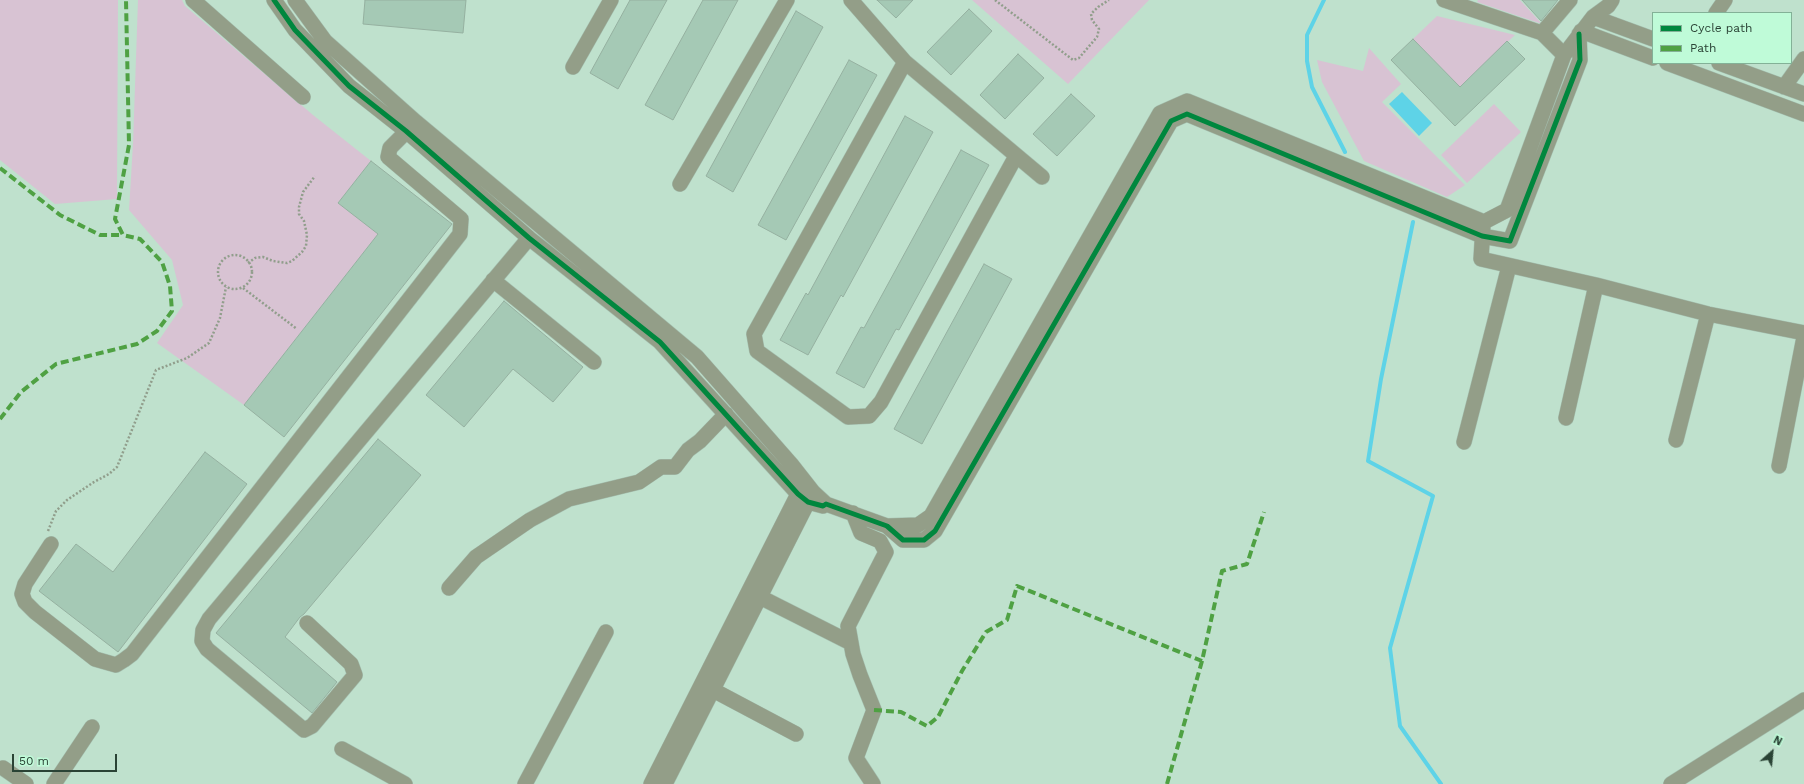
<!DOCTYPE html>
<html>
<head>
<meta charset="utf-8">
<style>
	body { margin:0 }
	#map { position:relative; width:1804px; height:784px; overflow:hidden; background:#bfe1cd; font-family:"Work Sans",sans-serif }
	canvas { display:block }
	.legend { position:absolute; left:1652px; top:12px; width:140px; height:52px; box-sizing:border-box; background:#bffbd8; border:1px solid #83b197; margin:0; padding:5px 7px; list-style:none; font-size:12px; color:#2a4335 }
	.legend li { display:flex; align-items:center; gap:8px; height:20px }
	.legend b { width:20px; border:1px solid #83b197 }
	.north { position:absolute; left:1752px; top:732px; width:40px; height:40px; -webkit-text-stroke:3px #bffbd8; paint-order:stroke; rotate:27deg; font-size:11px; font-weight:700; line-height:16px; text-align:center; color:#2a4335 }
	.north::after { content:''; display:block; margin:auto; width:14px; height:18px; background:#2a4335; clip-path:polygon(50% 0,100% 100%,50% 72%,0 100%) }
	.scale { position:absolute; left:12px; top:754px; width:105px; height:18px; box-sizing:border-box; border:2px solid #2a4335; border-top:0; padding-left:5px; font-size:12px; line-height:14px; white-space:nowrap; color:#2a4335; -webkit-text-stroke:3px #bffbd8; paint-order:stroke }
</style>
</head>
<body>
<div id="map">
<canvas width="1804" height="784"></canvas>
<ul class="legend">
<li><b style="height:5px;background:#00873e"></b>Cycle path</li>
<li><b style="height:5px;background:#4fa143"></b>Path</li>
</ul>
<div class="north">N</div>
<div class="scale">50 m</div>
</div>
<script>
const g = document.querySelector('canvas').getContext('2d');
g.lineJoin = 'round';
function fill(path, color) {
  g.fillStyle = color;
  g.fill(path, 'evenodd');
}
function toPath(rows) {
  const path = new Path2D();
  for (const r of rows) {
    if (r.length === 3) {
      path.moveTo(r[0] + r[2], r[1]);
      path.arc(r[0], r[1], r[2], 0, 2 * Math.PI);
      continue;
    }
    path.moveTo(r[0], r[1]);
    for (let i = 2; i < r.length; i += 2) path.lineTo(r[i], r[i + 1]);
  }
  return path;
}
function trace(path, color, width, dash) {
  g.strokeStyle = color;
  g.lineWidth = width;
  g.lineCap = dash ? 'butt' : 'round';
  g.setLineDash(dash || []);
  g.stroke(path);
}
fill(toPath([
	[0,0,118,0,117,199,55,204,0,160],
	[138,0,182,0,185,6,313,115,371,161,338,203,378,234,244,405,157,343,183,305,172,260,129,210,133,144],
	[972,0,1149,0,1068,84],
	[1478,0,1520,0,1542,24,1477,2],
	[1437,16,1515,35,1460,87,1413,39],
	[1369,48,1401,84,1382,102,1465,185,1447,197,1364,161,1322,82,1317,60,1363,71],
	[1494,104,1521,132,1467,183,1441,155]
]), '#d8c3d3');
fill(toPath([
	[1402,92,1432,123,1419,136,1389,104]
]), '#5ed3e7');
trace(toPath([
	[1324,0,1307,35,1307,61,1312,87,1345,152],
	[1413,222,1381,379,1368,461,1433,496,1390,648,1400,726,1441,784]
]), '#5ed3e7', 4);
const building = toPath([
	[365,0,466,0,463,33,363,24,365,0],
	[630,0,667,0,618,89,590,73,630,0],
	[703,0,738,0,673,120,645,105,703,0],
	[877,0,913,0,896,18,877,0],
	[1522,0,1558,0,1541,21,1522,0],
	[969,9,992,31,951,75,927,52,969,9],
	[796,11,823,27,733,192,706,176,796,11],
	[1413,39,1460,87,1507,41,1525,59,1455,126,1391,60,1413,39],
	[1018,54,1044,78,1005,119,980,95,1018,54],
	[849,60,877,75,786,240,758,225,849,60],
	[1071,94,1095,116,1057,156,1033,134,1071,94],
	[905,116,933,132,843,297,841,295,808,355,780,340,806,293,808,295,905,116],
	[961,150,989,165,899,330,896,329,864,388,836,373,861,327,864,328,961,150],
	[371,161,452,224,284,437,244,405,378,234,338,203,371,161],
	[984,264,1012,279,922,444,894,429,984,264],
	[504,301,583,367,553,402,513,369,464,427,426,395,504,301],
	[378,439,421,475,304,614,300,617,285,637,337,682,312,713,216,633,378,439],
	[205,452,247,484,118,652,39,591,76,544,113,572,205,452]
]);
fill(building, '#a5c9b5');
trace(building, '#95b0a0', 1);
const minor = toPath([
	[193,0,303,97],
	[274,0,295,30,349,86,406,131,529,238,660,342,798,494,808,502,823,506,826,504,887,526,903,540,924,540,935,531,1171,121,1187,114,1482,236,1510,241,1580,60,1579,34],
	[295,0,325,41,416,122,697,357,791,464,813,492,826,504],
	[851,0,905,62,1042,177],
	[1444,0,1542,33,1564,55],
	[1716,13,1725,0],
	[1593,17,1653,39],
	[1581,31,1653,58],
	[1542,33,1570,0],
	[905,62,754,334,757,351,848,417,869,416,881,402,1016,156],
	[1667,63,1804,114],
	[1719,63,1804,94],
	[573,67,611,0],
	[1784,87,1804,59],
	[680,184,787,0],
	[1483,226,1481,259,1596,285,1708,314,1804,333],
	[493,280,594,362],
	[1566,418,1596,285],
	[1676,440,1708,314],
	[1464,442,1509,266],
	[1779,466,1804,337],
	[853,513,861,533,880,541,886,552,848,626,853,654,860,675,874,710,856,758,873,784],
	[887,526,918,525,931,516,1160,113,1187,101,1484,222,1507,210,1564,55,1593,17,1608,6,1612,0],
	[51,544,25,584,22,594,25,602,35,612,95,659,116,665,124,660,132,654,460,234,461,219,388,157,390,148,416,122],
	[449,588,476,557,530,520,569,499,639,482,661,467,675,467,688,450,700,441,726,414],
	[760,597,851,643],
	[307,623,351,664,355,675,312,726,304,730,207,649,202,641,203,630,209,619,529,238],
	[713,690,796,734],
	[342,749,405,784],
	[3,768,26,784],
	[54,784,92,727],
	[525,784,606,632],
	[651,784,798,494],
	[665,784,808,502],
	[1671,784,1804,700]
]);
trace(minor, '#a4bfaf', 16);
trace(toPath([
	[995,0,1073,60,1079,58,1097,37,1099,29,1092,20,1091,14,1098,7,1109,0],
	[235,272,17],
	[248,263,255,258,263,257,273,261,287,263,292,261,302,252,306,246,307,235,304,221,299,214,299,207,303,192,315,176],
	[243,288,297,329],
	[48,531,56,511,67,500,94,482,109,474,117,467,156,370,187,358,209,343,220,318,226,287]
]), '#919e8c', 2.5, [2, 2]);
trace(minor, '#939e88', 15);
trace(toPath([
	[0,168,60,215,100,235,123,235],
	[0,419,21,392,56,364,137,344,157,331,172,311,170,286,162,262,140,239,123,235,115,219,129,145,126,0],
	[874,710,901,712,927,726,938,717,962,671,986,632,1007,620,1017,586,1202,661],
	[1167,784,1202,661,1222,571,1247,564,1264,512]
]), '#4fa143', 4, [8, 4]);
trace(toPath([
	[274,0,295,30,349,86,406,131,529,238,660,342,798,494,808,502,823,506,826,504,887,526,903,540,924,540,935,531,1171,121,1187,114,1482,236,1510,241,1580,60,1579,34]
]), '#00873e', 5);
</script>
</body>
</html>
